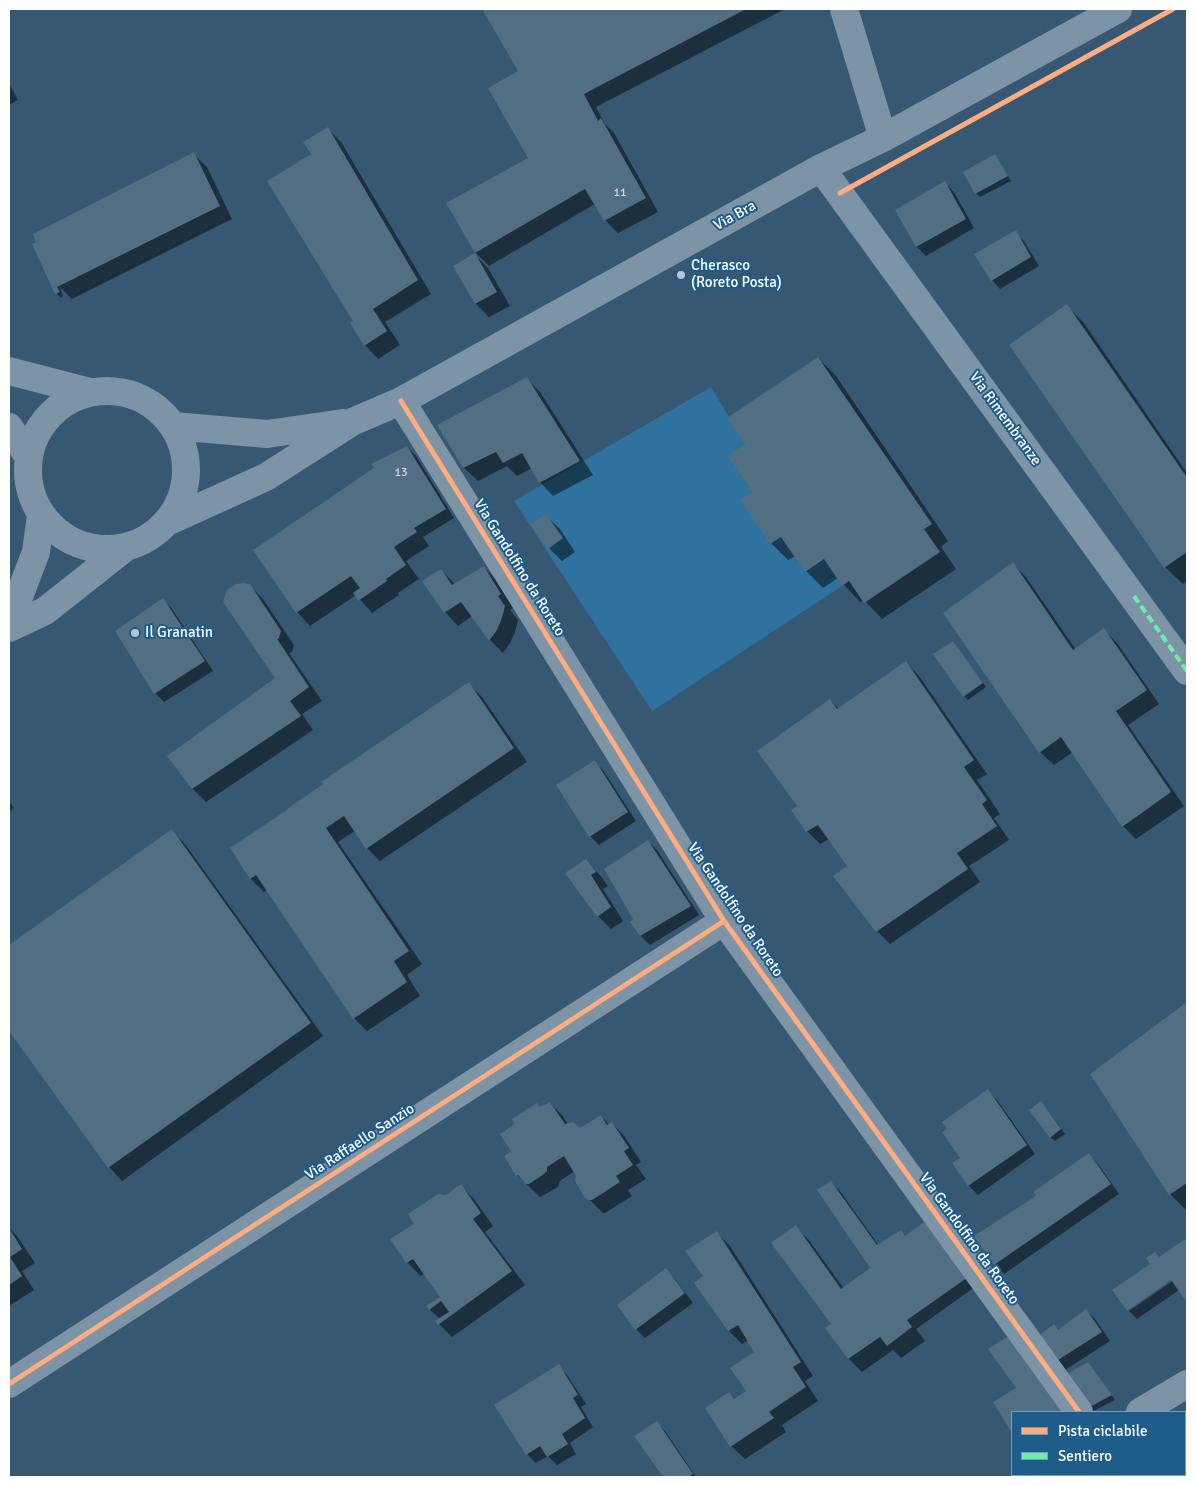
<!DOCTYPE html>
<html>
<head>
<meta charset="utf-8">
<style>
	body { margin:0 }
	#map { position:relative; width:1196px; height:1486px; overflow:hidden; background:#365872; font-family:Signika,sans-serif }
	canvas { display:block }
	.frame { position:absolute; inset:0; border:10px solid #fff; pointer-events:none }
	.legend { position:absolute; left:1011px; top:1411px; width:175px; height:65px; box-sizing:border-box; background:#1e5c8a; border:1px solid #789db9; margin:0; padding:6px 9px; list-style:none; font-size:15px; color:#fff }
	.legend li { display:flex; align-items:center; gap:10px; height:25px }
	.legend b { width:25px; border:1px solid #789db9 }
</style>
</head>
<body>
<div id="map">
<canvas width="1196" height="1486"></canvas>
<div class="frame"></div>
<ul class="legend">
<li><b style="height:6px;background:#ffac80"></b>Pista ciclabile</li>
<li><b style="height:6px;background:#6deda7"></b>Sentiero</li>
</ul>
</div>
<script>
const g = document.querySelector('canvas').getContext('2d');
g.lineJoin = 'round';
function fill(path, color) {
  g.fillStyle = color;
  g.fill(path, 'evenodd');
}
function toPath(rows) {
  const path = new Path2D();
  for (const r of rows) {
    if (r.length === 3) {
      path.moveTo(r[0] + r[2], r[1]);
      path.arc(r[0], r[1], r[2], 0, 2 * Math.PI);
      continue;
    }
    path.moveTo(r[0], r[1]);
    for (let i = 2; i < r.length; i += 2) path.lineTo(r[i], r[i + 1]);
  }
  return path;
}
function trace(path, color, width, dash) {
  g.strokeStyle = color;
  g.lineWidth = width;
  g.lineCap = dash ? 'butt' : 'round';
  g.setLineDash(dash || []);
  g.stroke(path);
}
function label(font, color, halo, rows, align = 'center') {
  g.font = font + ' Signika,sans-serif';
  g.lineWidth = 4;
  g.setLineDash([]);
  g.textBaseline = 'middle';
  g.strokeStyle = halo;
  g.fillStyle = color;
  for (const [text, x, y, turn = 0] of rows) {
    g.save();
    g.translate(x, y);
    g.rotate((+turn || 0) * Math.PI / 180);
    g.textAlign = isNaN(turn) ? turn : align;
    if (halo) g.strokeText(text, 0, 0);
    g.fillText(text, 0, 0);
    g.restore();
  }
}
fill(toPath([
	[711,387,745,444,728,456,781,537,824,559,842,586,652,711,514,501]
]), '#2f719f');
fill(toPath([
	[484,9,785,9,596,107,605,124,614,133,658,212,618,233,605,220,595,204,489,266,476,253,448,203,529,158,520,71],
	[9,83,18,100,9,105],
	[327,128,341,142,431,294,385,322,400,345,378,359,365,345,354,321,312,155],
	[193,154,207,167,232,219,72,299,60,287,63,296,61,298,57,294,33,245],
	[995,156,1011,181,980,197,976,193],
	[945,183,954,192,974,228,926,256,917,247,896,210],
	[1015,232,1024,241,1039,266,1000,289,992,280],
	[475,255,488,268,510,306,489,317,476,304,454,266],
	[1067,306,1084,323,1187,473,1187,581,1183,584,1165,567],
	[818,358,836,376,948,541,941,547,956,569,882,619,864,600,860,602,838,578,823,588,806,571,796,556,788,560,771,543,754,492,746,444],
	[527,379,540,392,593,475,553,496,540,482,532,468,517,476,507,466,478,481,464,468,438,425],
	[407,447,416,456,454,518,423,537,429,546,406,561,419,579,398,593,399,595,372,613,356,595,310,626,297,612,254,550],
	[546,516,560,529,575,552,562,561,549,548],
	[1012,563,1026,577,1076,650,1104,630,1117,643,1159,704,1128,725,1184,806,1136,839,1123,826,1073,752,1054,765,1040,752,945,614],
	[484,567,497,581,514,607,510,610,518,620,515,632,510,643,503,653,490,640,472,616,458,626,445,612,441,570,455,584],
	[249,585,263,599,294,645,292,652,289,653,322,701,302,714,313,730,206,802,192,788,277,678],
	[163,600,172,609,213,671,164,702,155,693],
	[953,642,986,687,968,700,964,696],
	[906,663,919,676,987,774,977,780,1000,814,994,818,1009,840,969,866,980,882,890,944,877,931,849,866,829,839,820,844,807,831,799,807,830,700,839,709],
	[469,684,482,697,527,762,380,861,367,848,355,831,338,842,422,964,407,975,420,996,367,1031,354,1018,267,890,264,892,251,879,231,848,289,811],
	[594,762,603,770,636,821,599,845,590,836],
	[9,801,14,808,9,812],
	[172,831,185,844,323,1036,122,1181,109,1167,9,1029,9,946],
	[648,841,657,850,699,915,650,945,641,936,632,922,635,920],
	[586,861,599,874,608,886,603,889,623,921,611,929,598,916],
	[1187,1004,1187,1211,1170,1194,1091,1075],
	[988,1091,997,1100,1035,1154,978,1195,969,1186,954,1164,962,1158],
	[550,1103,563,1116,568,1125,580,1129,601,1116,610,1125,612,1123,625,1137,641,1162,636,1165,646,1179,628,1190,632,1196,605,1213,603,1213,589,1199,575,1171,560,1181,558,1187,540,1197,517,1175,513,1151,541,1109],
	[1045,1107,1065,1134,1055,1141,1050,1137],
	[1089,1155,1098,1164,1119,1194,1004,1274,995,1265,976,1237,1037,1196],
	[831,1182,840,1191,879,1246,901,1231,906,1237,979,1284,916,1329,925,1341,901,1358,893,1350,862,1372,849,1359,827,1328,833,1324,795,1227,809,1240,844,1289,872,1269],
	[461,1186,474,1199,493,1226,485,1232,525,1285,452,1337,439,1324,440,1319,429,1309,442,1297,424,1273,421,1276,407,1262,392,1240,416,1224],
	[9,1228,17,1236,35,1263,22,1271,34,1290,9,1306],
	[717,1233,730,1246,813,1376,805,1381,818,1401,782,1425,786,1432,745,1459,731,1446,729,1394,735,1399,747,1391,756,1352,748,1340,742,1344,729,1331,696,1284,704,1276],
	[1187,1239,1187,1300,1179,1290,1137,1319,1129,1311,1177,1278,1152,1264],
	[666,1270,675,1279,693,1303,645,1338,636,1329,619,1306],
	[1086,1310,1095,1319,1110,1341,1065,1370,1056,1362,1054,1326,1059,1331],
	[558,1366,567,1375,586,1404,581,1407,593,1427,570,1443,576,1454,557,1465,548,1456,536,1463,527,1454],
	[1092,1368,1115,1400,1093,1411,1089,1407],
	[994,1402,1072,1412,1012,1412,1012,1430],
	[656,1422,665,1431,696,1477,664,1477,635,1436],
	[1185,1424,1187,1424,1187,1465,1185,1466],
	[1069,1475,1121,1475,1122,1477,1064,1477],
	[1160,1475,1182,1475,1183,1477,1161,1477]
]), '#0007');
fill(toPath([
	[482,9,746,9,584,94,598,121,601,118,646,198,604,221,585,189,475,253,446,203,528,158,488,88,518,71],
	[328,127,418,280,373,309,387,331,364,346,350,323,353,321,349,315,267,181,311,154,303,142],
	[194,152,220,206,57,287,60,292,55,294,32,244,36,242,33,234],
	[995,154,1008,176,975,194,963,172],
	[945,181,966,219,916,247,895,210],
	[1016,230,1031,257,991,281,974,254],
	[475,253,497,292,475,304,453,266],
	[1067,304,1186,476,1187,475,1187,552,1164,568,1009,345],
	[818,357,932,524,924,529,940,552,864,603,849,581,842,586,824,559,805,572,781,537,770,544,740,500,752,492,727,456,745,444,727,418],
	[527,377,580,461,539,483,522,453,503,463,496,452,463,468,437,425],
	[407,446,446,509,414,528,417,532,394,547,406,565,386,579,387,581,358,601,353,593,360,588,351,576,296,613,253,550,374,468,371,464],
	[546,514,563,538,548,549,530,524],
	[1013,562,1073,650,1104,628,1147,690,1116,711,1171,792,1122,827,1061,737,1039,753,943,613],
	[484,566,501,594,498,596,505,606,502,618,497,630,489,641,461,602,444,613,422,581,441,569,452,585],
	[243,583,250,584,281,631,279,638,277,639,309,687,290,701,301,716,192,789,167,756,275,678,223,602,227,590,236,584],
	[163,598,205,661,154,694,115,631],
	[953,641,983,683,963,697,933,654],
	[906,661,974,760,964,767,987,800,982,804,997,826,957,853,968,869,876,932,833,876,847,866,818,825,806,832,791,810,797,806,757,751,830,699,837,709],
	[469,682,514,748,366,849,344,816,326,828,409,951,394,961,407,982,353,1019,256,875,250,879,230,848,287,810,287,809,323,784,321,782],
	[595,760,628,812,589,837,556,785],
	[172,829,311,1023,108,1168,9,1031,9,945],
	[648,840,691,906,640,936,630,922,633,919,604,869],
	[586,859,596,872,591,875,611,907,597,917,565,873],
	[1187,1002,1187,1183,1169,1195,1090,1074],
	[988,1089,1027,1145,968,1186,952,1163,960,1158,942,1132,947,1129,942,1122],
	[1041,1101,1061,1129,1050,1138,1029,1110],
	[550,1102,565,1124,573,1122,580,1128,601,1115,607,1125,612,1122,629,1148,624,1151,633,1165,616,1176,620,1182,592,1200,588,1200,585,1198,576,1183,575,1179,576,1176,564,1156,547,1167,547,1171,544,1174,529,1184,526,1184,518,1175,516,1176,504,1156,511,1151,500,1134,515,1124,512,1119,537,1103,540,1107],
	[1089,1153,1111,1184,994,1265,974,1236,1036,1196,1033,1192],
	[831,1181,877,1245,901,1230,905,1236,930,1218,971,1275,907,1320,912,1327,887,1346,880,1337,848,1359,825,1328,831,1324,771,1243,796,1225,841,1289,870,1268,817,1190],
	[461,1184,481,1213,473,1219,512,1271,438,1325,435,1321,449,1312,441,1301,429,1310,426,1306,440,1297,413,1259,406,1263,390,1239,414,1224,408,1214,438,1194,446,1195],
	[9,1228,22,1249,10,1257,22,1276,9,1285],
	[717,1231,801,1362,793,1367,806,1387,769,1412,774,1418,730,1447,705,1408,729,1392,734,1399,746,1391,730,1368,754,1352,738,1325,728,1331,694,1283,703,1276,685,1251],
	[1187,1238,1187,1299,1186,1301,1171,1280,1127,1311,1112,1290,1150,1264,1146,1258,1155,1252,1159,1257],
	[666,1268,685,1293,635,1330,617,1305],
	[1086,1309,1102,1332,1055,1362,1038,1336,1054,1324,1058,1330],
	[1013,1333,1071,1412,1012,1412,1012,1433,993,1402,1016,1388,988,1349],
	[1088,1362,1112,1395,1088,1408,1065,1375],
	[559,1364,578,1395,573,1398,585,1418,562,1434,568,1444,547,1457,540,1446,526,1455,494,1405],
	[657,1421,693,1474,688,1477,663,1477,634,1436],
	[1187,1422,1187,1454,1185,1455,1185,1423],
	[1067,1475,1120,1475,1121,1477,1062,1477]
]), '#526e82');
trace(toPath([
	[844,9,883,138],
	[821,168,1187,671],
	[401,401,724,921,1079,1412],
	[9,1384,724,921],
	[1140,1412,1187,1384],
	[1026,1477,1030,1475]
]), '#7d94a6', 28);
trace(toPath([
	[9,371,90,392],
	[107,470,79],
	[173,426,267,434,343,423],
	[9,427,28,456],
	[167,522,266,477,352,422,401,401,821,168,883,138,1118,9],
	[9,623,36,552,41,515],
	[9,628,45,611,126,547]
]), '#7c94a5', 28);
trace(toPath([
	[1134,596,1187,671]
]), '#6deda7', 4, [8, 4]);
trace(toPath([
	[840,193,1173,9],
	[401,401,724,921,1079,1412],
	[9,1384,724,921]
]), '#ffac80', 5);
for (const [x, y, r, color] of [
	[681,275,5,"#b9c5ce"],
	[135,633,5,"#b9c5ce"]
]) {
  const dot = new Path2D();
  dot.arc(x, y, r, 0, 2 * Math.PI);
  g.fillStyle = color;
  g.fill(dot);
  trace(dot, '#1e5c8a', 2);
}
label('12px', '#d4dbe0', null, [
	["11",620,193],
	["13",401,473]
]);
label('15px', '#fff', '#1e5c8a', [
	["Via Bra",735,216,-29],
	["Via Rimembranze",1005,419,54],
	["Via Gandolfino da Roreto",519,568,58],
	["Via Gandolfino da Roreto",735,910,56],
	["Via Raffaello Sanzio",360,1142,-33],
	["Via Gandolfino da Roreto",969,1239,54]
]);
label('15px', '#fff', '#1e5c8a', [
	["Cherasco",691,266],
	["(Roreto Posta)",691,283],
	["Il Granatin",145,633]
], 'left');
</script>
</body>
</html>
